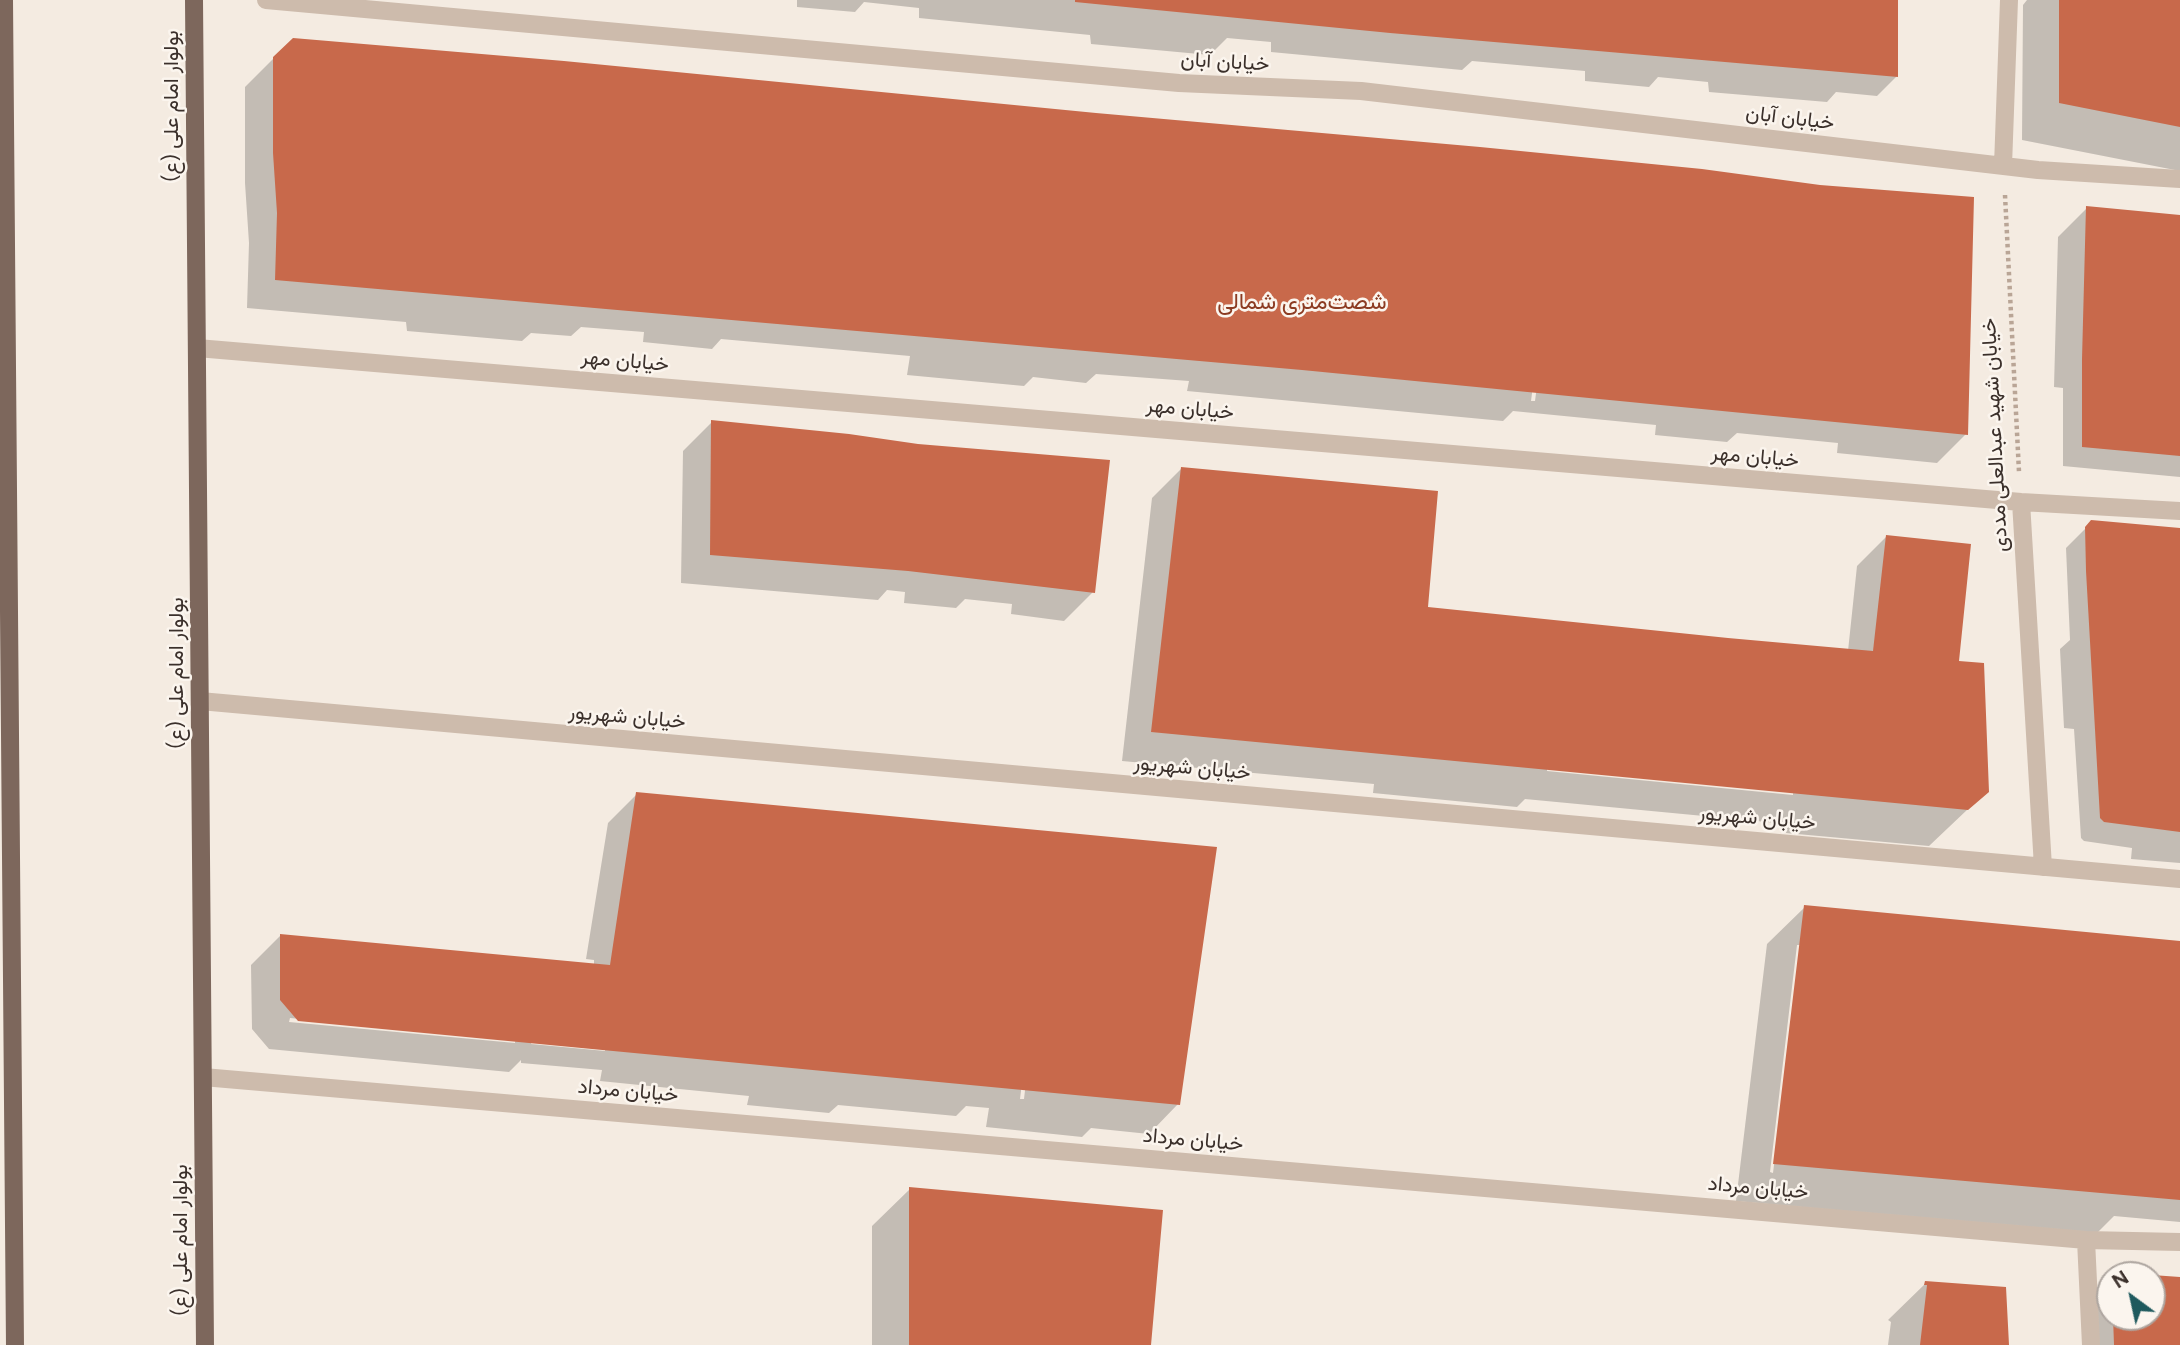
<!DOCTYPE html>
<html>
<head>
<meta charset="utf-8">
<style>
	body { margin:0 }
	#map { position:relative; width:2180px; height:1345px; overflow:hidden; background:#f4ebe1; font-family:Figtree,sans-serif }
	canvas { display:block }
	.north { position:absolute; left:2096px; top:1261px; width:70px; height:70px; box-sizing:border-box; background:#fbf5ee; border:2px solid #aea6a0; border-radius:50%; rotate:327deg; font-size:19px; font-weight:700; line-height:28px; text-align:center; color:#3b302b }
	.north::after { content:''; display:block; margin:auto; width:24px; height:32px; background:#1f5a5e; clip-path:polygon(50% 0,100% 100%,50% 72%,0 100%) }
</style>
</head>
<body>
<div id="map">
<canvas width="2180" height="1345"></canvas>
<div class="north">N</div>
</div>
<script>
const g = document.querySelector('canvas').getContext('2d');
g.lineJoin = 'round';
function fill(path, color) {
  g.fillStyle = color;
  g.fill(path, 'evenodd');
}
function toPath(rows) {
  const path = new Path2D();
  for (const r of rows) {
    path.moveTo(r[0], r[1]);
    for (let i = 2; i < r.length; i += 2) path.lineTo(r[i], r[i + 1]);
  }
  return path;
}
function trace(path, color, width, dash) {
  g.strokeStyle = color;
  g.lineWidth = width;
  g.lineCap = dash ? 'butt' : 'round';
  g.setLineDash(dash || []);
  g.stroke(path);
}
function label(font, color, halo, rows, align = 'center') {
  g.font = font + ' Figtree,Vazirmatn,sans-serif';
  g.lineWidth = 5;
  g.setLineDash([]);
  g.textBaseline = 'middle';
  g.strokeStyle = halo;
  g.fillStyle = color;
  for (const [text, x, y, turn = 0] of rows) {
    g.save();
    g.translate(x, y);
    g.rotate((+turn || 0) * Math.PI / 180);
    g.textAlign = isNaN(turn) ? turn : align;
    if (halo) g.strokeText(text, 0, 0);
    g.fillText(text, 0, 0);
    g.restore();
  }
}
fill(toPath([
	[797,0,1896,0,1897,76,1877,96,1836,92,1827,102,1709,92,1708,82,1658,77,1649,87,1585,81,1585,71,1472,61,1462,70,1271,52,1271,42,1227,38,1210,55,1091,44,1090,35,919,18,919,8,864,2,855,12,797,7],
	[2027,0,2180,0,2180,171,2022,140,2023,5],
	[297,39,1702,171,1820,187,1973,199,1966,434,1937,463,1837,453,1838,443,1737,433,1727,442,1655,435,1656,425,1513,411,1503,421,1187,391,1189,381,1096,374,1086,383,1033,377,1024,386,907,375,910,356,721,339,712,349,643,342,644,332,581,327,571,336,531,333,522,341,407,331,406,322,247,308,249,243,245,183,245,87,275,57],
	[1549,263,1553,263,1535,401,1531,401],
	[2087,208,2180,217,2180,477,2063,466,2063,388,2054,387,2058,237],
	[712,422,917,445,1093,592,1064,621,1011,614,1012,604,965,599,956,608,904,603,905,592,887,590,878,600,681,583,683,451],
	[1181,469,1426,611,1848,651,1857,566,1886,537,1958,662,1987,791,1929,846,1786,833,1788,824,1525,799,1517,807,1373,793,1374,784,1122,761,1152,498],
	[1547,768,1793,791,1793,795,1547,771],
	[2092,522,2180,529,2180,863,2131,859,2132,848,2084,841,2081,838,2074,729,2064,728,2060,649,2070,640,2066,548],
	[637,794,1215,849,1178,1104,1149,1134,1091,1128,1082,1137,986,1127,989,1108,966,1106,956,1116,838,1105,829,1113,747,1105,749,1096,600,1081,602,1070,521,1063,521,1060,509,1072,269,1049,252,1029,251,965,280,936,594,966,594,960,586,959,608,823],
	[1037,962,1040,962,1024,1099,1020,1099],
	[290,1018,515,1039,515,1043,289,1022],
	[532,1041,605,1048,605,1051,531,1044],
	[1805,907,2180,943,2180,1222,2114,1216,2096,1234,1736,1201,1767,944],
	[1797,945,1801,945,1773,1173,1770,1172],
	[910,1189,1149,1345,872,1345,872,1226],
	[2111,1274,2126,1275,2110,1275,2110,1317,2152,1317,2152,1277,2180,1279,2180,1345,2084,1345,2082,1303],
	[1926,1283,2007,1345,1888,1345,1891,1322,1888,1320]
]), '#0003');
fill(toPath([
	[1075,0,1898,0,1898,77,1390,33,1075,2],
	[2059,0,2180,0,2180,127,2059,103],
	[293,38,564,61,1096,113,1480,147,1702,169,1820,185,1974,197,1968,435,1302,370,275,280,277,213,273,153,273,57],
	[2086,206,2180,215,2180,456,2082,447,2082,359],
	[711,420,849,434,918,444,1110,460,1095,593,908,571,710,555],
	[1181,467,1438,491,1428,607,1728,638,1873,651,1886,535,1971,544,1959,661,1984,663,1989,792,1968,810,1151,732],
	[2091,520,2180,528,2180,832,2104,822,2100,818,2086,571,2085,527],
	[636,792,1217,847,1180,1105,298,1021,280,1000,280,934,610,965],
	[1804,905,2180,941,2180,1200,1773,1164],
	[909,1187,1163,1210,1151,1345,909,1345],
	[2152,1275,2180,1277,2180,1345,2114,1345,2113,1317,2152,1317],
	[1925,1281,2006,1287,2009,1345,1920,1345,1927,1285,1924,1285]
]), '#c8694b');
trace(toPath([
	[2005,195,2019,472]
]), '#b9a596', 4.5, [3.5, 3.5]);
trace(toPath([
	[266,0,1179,83,1361,91,2038,170,2180,179],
	[2003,166,2009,0],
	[197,348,2021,502,2180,511],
	[2021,502,2043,867],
	[200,701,2180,879],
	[203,1077,2086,1240,2180,1242],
	[2086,1240,2091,1345]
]), '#cdbbac', 18);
trace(toPath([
	[4,0,15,1345],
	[194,0,205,1345]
]), '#7d675c', 18);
label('21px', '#3b302b', '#fbf5ee', [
	["خیابان آبان",1225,62,3],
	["بولوار امام علی (ع)",172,106,-90],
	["خیابان آبان",1790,118,7],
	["خیابان مهر",625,361,5],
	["خیابان مهر",1190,409,5],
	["خیابان شهید عبدالعلی مددی",1995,435,-93],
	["خیابان مهر",1755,457,5],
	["بولوار امام علی (ع)",177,673,-90],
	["خیابان شهریور",627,717,5],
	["خیابان شهریور",1192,768,5],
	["خیابان شهریور",1757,818,5],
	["خیابان مرداد",628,1091,5],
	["خیابان مرداد",1193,1140,5],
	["خیابان مرداد",1758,1188,5],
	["بولوار امام علی (ع)",181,1240,-90]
]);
label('23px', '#8c3b22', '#fbf5ee', [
	["شصت‌متری شمالی",1302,302]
]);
</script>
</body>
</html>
